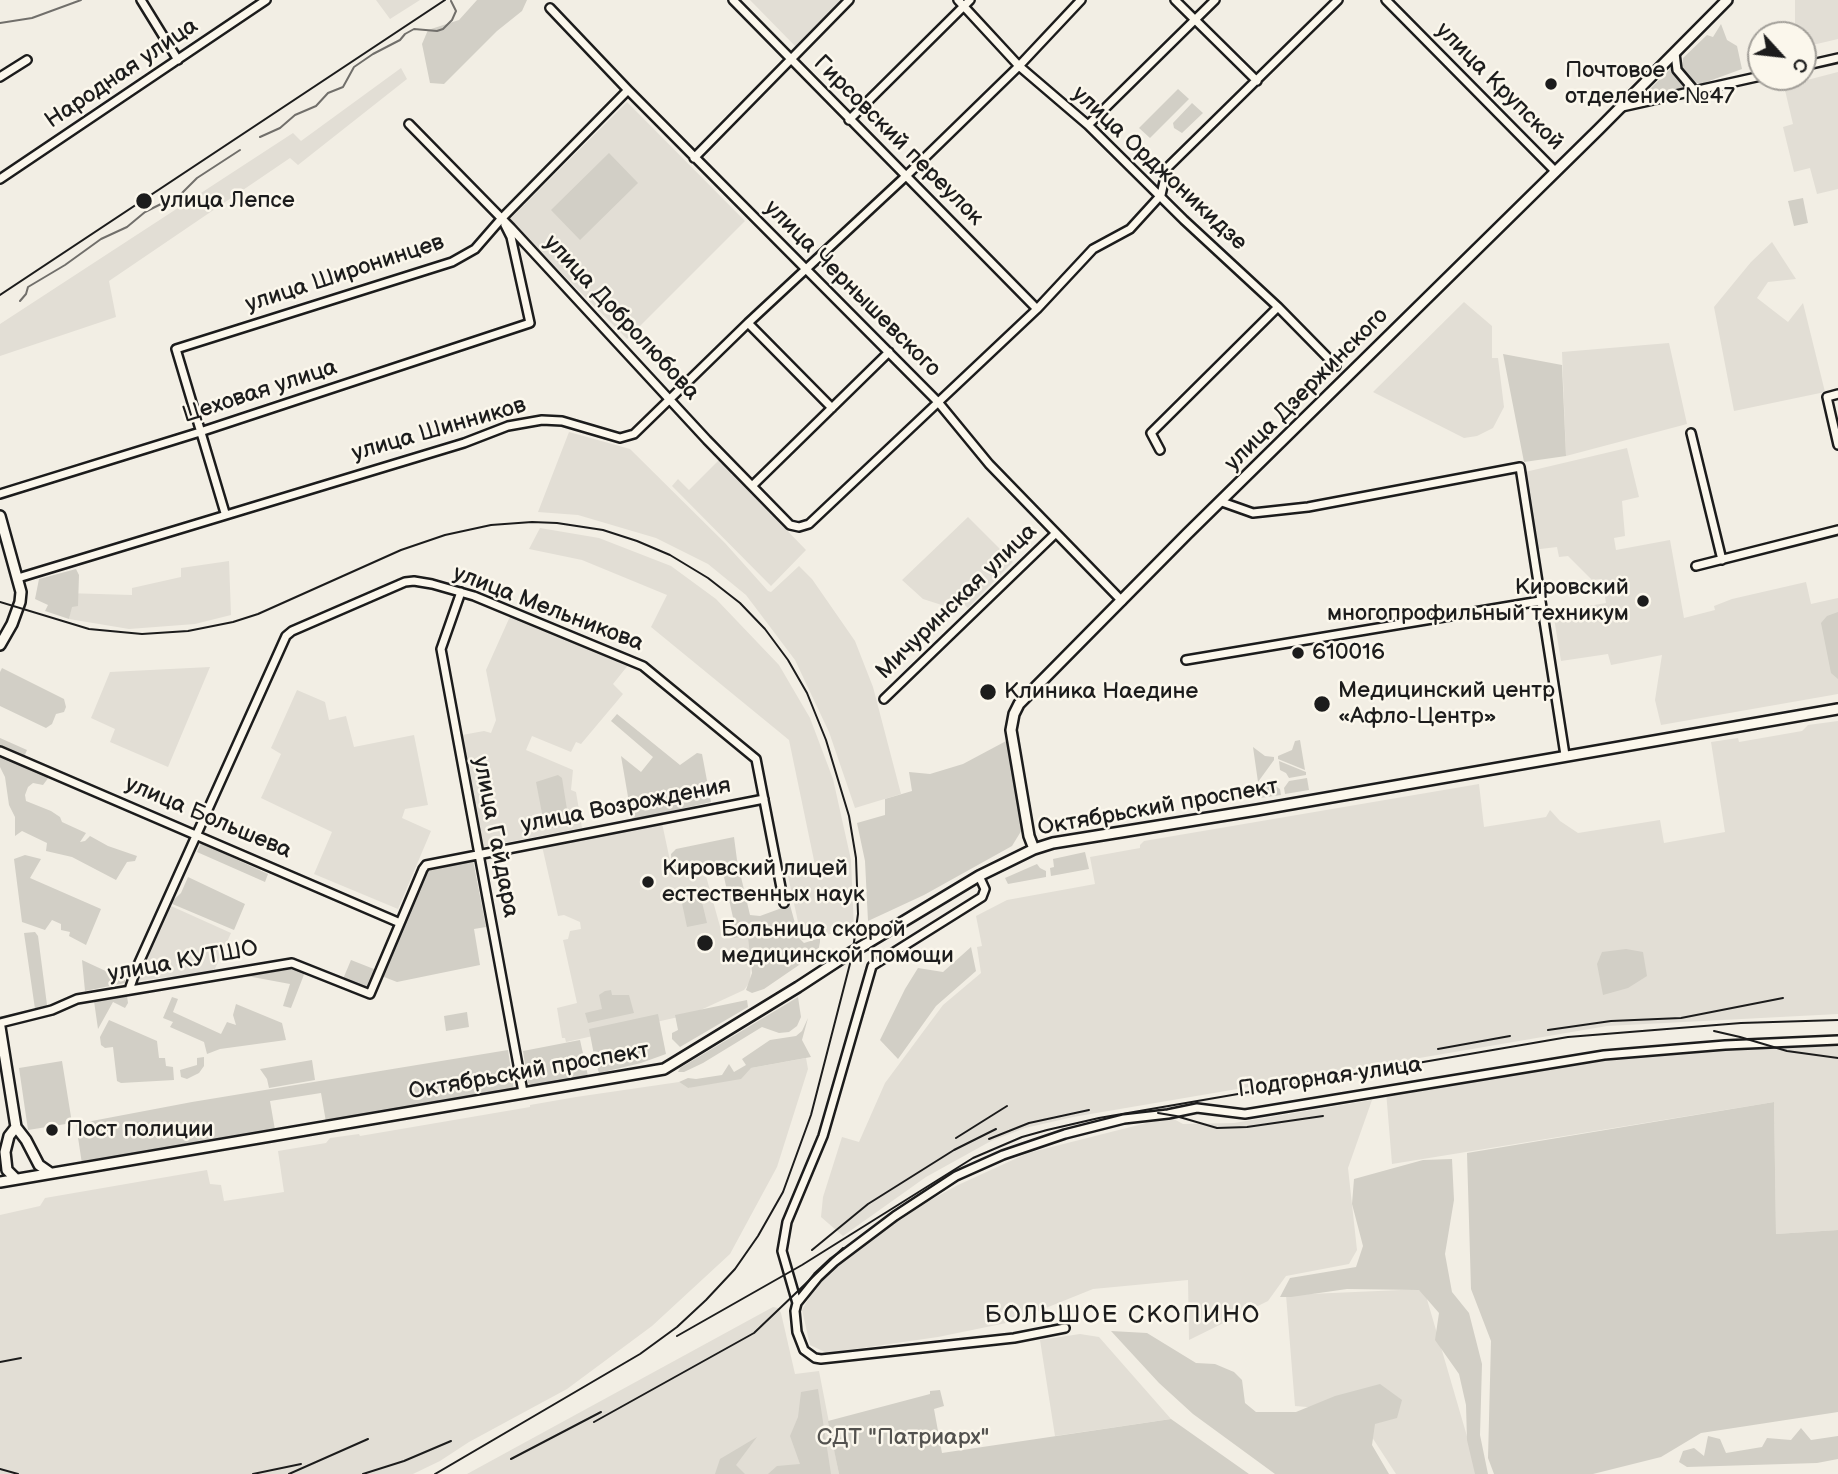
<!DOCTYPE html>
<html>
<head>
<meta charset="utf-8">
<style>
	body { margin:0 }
	#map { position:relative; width:1838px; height:1474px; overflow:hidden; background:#f2eee4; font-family:"Balsamiq Sans",sans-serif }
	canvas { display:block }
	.north { position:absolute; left:1747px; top:21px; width:70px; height:70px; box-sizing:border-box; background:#fbf7ec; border:2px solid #a29f99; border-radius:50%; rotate:117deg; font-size:19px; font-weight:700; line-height:28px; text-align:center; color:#1c1c1c }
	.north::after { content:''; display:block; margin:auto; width:24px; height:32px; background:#1c1c1c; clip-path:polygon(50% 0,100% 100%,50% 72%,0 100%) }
</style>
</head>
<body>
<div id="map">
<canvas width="1838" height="1474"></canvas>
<div class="north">С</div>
</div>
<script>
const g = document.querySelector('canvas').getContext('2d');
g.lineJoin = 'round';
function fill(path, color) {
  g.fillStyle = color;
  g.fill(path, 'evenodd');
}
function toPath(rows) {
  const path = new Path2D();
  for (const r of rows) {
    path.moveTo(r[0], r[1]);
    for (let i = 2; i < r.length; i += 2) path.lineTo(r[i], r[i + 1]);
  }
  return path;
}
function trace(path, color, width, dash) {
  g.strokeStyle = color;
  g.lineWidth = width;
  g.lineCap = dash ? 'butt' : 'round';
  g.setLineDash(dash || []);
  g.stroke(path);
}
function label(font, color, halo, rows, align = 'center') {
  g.font = font + ' "Balsamiq Sans",sans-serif';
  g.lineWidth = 5;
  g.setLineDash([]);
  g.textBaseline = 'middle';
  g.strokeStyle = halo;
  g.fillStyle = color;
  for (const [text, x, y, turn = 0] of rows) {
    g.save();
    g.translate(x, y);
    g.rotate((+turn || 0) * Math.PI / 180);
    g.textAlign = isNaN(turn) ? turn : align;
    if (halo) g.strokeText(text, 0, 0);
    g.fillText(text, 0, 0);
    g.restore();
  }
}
fill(toPath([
	[376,0,420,0,390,19],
	[750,0,842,0,796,47],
	[1795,0,1838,0,1838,39,1804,47,1803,35,1796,35,1795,29],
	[401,68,407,79,298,165,290,158,109,281,116,317,0,356,0,324,293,133,301,141],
	[1838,72,1838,189,1817,194,1810,168,1794,172,1783,127,1793,124,1784,86],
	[627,102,745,221,627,339,509,220],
	[1772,242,1796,279,1768,282,1757,298,1788,322,1803,303,1825,392,1734,411,1714,307,1751,262],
	[1464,302,1492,326,1492,358,1498,358,1504,407,1493,428,1477,436,1464,438,1373,392],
	[1669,343,1687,424,1566,456,1562,352],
	[569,432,630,449,725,543,768,591,771,592,799,566,812,579,855,641,873,687,901,794,855,808,829,732,795,660,746,595,708,564,656,538,578,515,538,512],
	[1627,448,1639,497,1622,501,1625,536,1614,538,1616,550,1670,540,1684,618,1715,610,1714,606,1732,599,1806,582,1811,604,1838,598,1838,694,1661,725,1655,700,1662,655,1611,665,1608,654,1561,661,1553,612,1606,603,1602,579,1592,580,1568,556,1559,557,1557,547,1532,550,1521,473],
	[719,460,806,550,771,586,672,486,678,479,689,490],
	[968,517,1013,562,968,608,959,600,951,608,923,599,902,580],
	[540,528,599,538,671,566,716,599,779,665,810,718,833,779,851,860,854,929,802,940,788,876,816,870,789,740,651,627,667,595,582,560,529,549],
	[229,561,231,615,195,624,129,629,69,619,71,607,65,593,132,595,132,588,181,577,181,568],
	[512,612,629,664,613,684,623,694,581,744,576,742,571,752,532,736,526,750,573,770,571,790,576,792,582,828,482,847,459,738,462,735,484,731,491,733,496,720,486,670],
	[210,667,168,767,110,742,115,729,91,718,110,672],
	[297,690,325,702,329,720,346,716,354,747,414,735,428,805,405,809,402,818,431,831,398,909,314,874,332,832,261,798,281,754,271,748],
	[1838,721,1838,1014,1607,1026,1073,1117,1025,1128,991,1141,926,1177,843,1236,821,1217,823,1197,842,1137,859,1142,885,1083,943,1005,981,973,977,947,982,946,976,916,1007,900,1095,884,1090,857,1140,848,1140,845,1144,841,1479,784,1484,827,1546,817,1550,810,1560,821,1578,833,1660,820,1664,843,1725,832,1711,742,1738,738,1739,742,1802,731,1808,725],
	[662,823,672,870,706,876,721,930,750,928,754,956,751,961,750,982,744,990,692,1014,566,1042,565,1038,562,1038,557,1008,577,1003,563,940,568,939,570,931,581,929,580,922,564,915,558,916,542,846],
	[171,906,231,933,214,971,137,981],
	[1838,1046,1838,1230,1776,1234,1774,1102,1392,1164,1386,1091,1670,1052],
	[806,1058,808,1069,777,1167,730,1254,652,1326,567,1389,469,1442,440,1461,413,1474,0,1474,0,1215,40,1206,45,1198,207,1170,210,1184,221,1185,224,1201,284,1192,278,1151,326,1143,330,1138,359,1134,360,1136,530,1107,530,1105,576,1097,679,1082,688,1088,751,1068],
	[1372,1100,1348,1168,1357,1250,1349,1264,1286,1276,1268,1301,1189,1340,1188,1280,1093,1289,1011,1322,938,1337,827,1353,810,1345,802,1310,821,1277,907,1213,958,1185,1028,1153,1170,1117,1183,1124,1234,1123],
	[1424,1289,1478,1474,1396,1474,1355,1411,1295,1406,1286,1295],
	[773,1307,778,1308,781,1313,795,1374,819,1371,839,1474,467,1474],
	[1080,1334,1099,1337,1171,1419,1055,1436,1040,1340]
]), '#e2ded5');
fill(toPath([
	[477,0,527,0,522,11,497,31,444,84,430,83,422,44,428,30,459,20],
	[1721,24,1727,40,1737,46,1742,69,1701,84,1693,82,1684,74,1682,68,1683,58,1707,35,1713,37],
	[1672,67,1686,87,1646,97,1644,95],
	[1178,89,1189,99,1150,138,1139,128],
	[1192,103,1203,113,1182,133,1174,128,1173,123],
	[609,153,638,183,580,240,551,210],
	[1803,198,1808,223,1794,226,1788,201],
	[1503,354,1562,365,1566,456,1524,462],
	[76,569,79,575,78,606,72,607,69,619,45,611,48,605,35,599,39,579],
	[1838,612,1838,679,1831,673,1821,623,1827,616],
	[2,668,64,699,66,707,64,712,56,714,52,724,46,728,0,706,0,672],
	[617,714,680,765,697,753,702,754,711,802,632,820,621,756,641,772,653,757,611,721],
	[0,738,27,750,24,757,0,746],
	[1008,740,1023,828,1012,846,924,895,868,921,865,861,857,823,885,815,885,799,912,791,909,772,930,774,963,764],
	[1300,740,1305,770,1278,759,1278,756,1292,750,1295,741],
	[1253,747,1265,756,1274,757,1274,760,1258,782],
	[0,755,49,777,43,785,33,783,28,787,25,795,26,801,51,811,60,817,62,822,86,833,80,842,85,841,90,836,108,846,137,856,135,861,127,862,116,880,72,857,46,851,47,843,22,831,15,836,15,817,9,805,5,777,0,767],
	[1279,761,1306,772,1306,775,1289,778,1286,773,1280,770],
	[558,775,562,778,569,822,565,826,545,829,536,782],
	[1307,778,1309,790,1285,794,1284,788,1289,781],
	[1271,783,1280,789,1281,795,1260,798,1258,786],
	[734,837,737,860,750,915,760,916,790,905,799,938,804,943,817,939,820,939,820,942,818,952,764,989,752,993,746,990,752,973,748,937,727,938,722,928,728,928,734,922,724,877,711,863,672,869,671,854,676,849],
	[201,843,268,874,265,882,197,852],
	[1085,852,1089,869,1051,876,1050,868,1054,867,1053,859],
	[25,855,41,859,30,878,101,909,86,945,69,936,70,932,61,930,61,924,52,920,45,930,22,922,14,859],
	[472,855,486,927,474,929,480,965,397,982,379,975,372,989,343,979,351,960,379,971,423,869],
	[1037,864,1040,868,1046,871,1046,877,1008,884,1005,878],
	[188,877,245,904,234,930,170,903,181,893],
	[699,890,707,923,687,927,680,894],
	[35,932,38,936,47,1005,35,1009,24,933],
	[971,947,976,971,936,1006,898,1059,880,1040,905,989,918,968,943,972],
	[1626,949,1643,952,1647,976,1628,988,1603,995,1597,964,1602,952],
	[82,960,125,980,125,983,85,991],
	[293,969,305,972,291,1008,283,1006,290,984,247,976],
	[611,990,612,995,629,995,634,1013,588,1023,585,1013,602,1009,599,995,605,991],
	[127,996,128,1003,125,1008,113,1002,98,1029,94,1001],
	[172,997,178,999,173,1012,221,1034,227,1022,236,1025,233,1015,236,1004,282,1023,286,1040,220,1049,207,1054,204,1042,170,1027,173,1022,163,1018],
	[798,997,801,1017,797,1026,789,1032,779,1033,762,1027,703,1063,684,1072,678,1072,680,1068],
	[747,1000,748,1007,680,1047,672,1039,672,1033,678,1030,675,1015],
	[467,1012,469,1027,446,1031,444,1016],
	[658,1014,666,1054,641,1063,599,1073,596,1064,601,1061,600,1056,594,1055,589,1029],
	[808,1018,802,1040,811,1057,751,1068,741,1079,688,1088,679,1082,688,1078,696,1079,722,1075,729,1064,734,1072,746,1065,742,1059,770,1040,796,1036,802,1031],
	[109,1020,157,1041,159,1058,165,1058,166,1066,173,1067,174,1080,121,1083,117,1081,113,1047,105,1048,101,1045,100,1037],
	[580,1040,588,1076,534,1086,528,1083,523,1051],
	[508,1050,514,1091,326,1122,321,1093,270,1101,275,1130,82,1164,76,1124,192,1102],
	[204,1057,204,1066,199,1073,187,1079,181,1077,180,1070,197,1065,197,1058],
	[312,1060,315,1080,269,1088,267,1079,260,1069],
	[62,1061,72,1123,28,1130,19,1068],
	[1774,1102,1776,1234,1838,1230,1838,1412,1701,1433,1661,1457,1593,1474,1494,1474,1488,1458,1491,1341,1471,1289,1467,1153],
	[1452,1159,1454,1200,1445,1254,1452,1292,1469,1313,1482,1364,1480,1435,1488,1474,1475,1474,1467,1440,1466,1405,1459,1374,1435,1340,1439,1313,1419,1290,1347,1289,1291,1297,1280,1297,1290,1278,1356,1267,1363,1246,1352,1204,1354,1179,1423,1160],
	[1111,1331,1147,1333,1196,1363,1215,1364,1234,1372,1242,1380,1245,1403,1256,1412,1296,1412,1335,1396,1380,1384,1402,1400,1397,1418,1375,1424,1372,1445,1389,1474,1275,1474,1193,1414,1159,1383],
	[818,1389,831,1474,768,1474,777,1466,800,1464,790,1436,798,1417,801,1392],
	[940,1390,944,1406,934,1409,942,1453,1171,1419,1249,1474,839,1474,828,1421,930,1394,930,1391],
	[1801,1428,1811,1440,1838,1436,1838,1459,1817,1463,1687,1467,1679,1462,1683,1451,1694,1448,1704,1456,1708,1436,1720,1439,1726,1453,1762,1447,1767,1438,1791,1440],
	[757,1437,736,1465,745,1474,715,1474,720,1459]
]), '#d2cfc6');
trace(toPath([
	[0,23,32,18,81,0],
	[260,137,280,128,295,115,316,106,328,93,343,87,354,67,373,54,400,40,405,34,414,29,437,31,443,29,452,20,456,11,451,1],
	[20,301,26,294,28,287,65,265,101,239,127,227,145,212,181,194,197,178,240,150]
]), '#716f6b', 2);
const minor = toPath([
	[141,0,178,60],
	[733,0,1037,309],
	[958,0,1019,66,1088,125,1184,220,1278,307,1336,366],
	[1175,0,1257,81],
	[1386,0,1556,172],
	[550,8,628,90,938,402,989,464,1122,601],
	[1675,53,1677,70,1694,90],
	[1803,66,1838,58],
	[0,77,27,60],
	[1622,107,1761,76],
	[849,120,970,0],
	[409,124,511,228,707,440,790,525,799,527,809,524,1037,309,1093,249,1130,229,1161,195,1167,168,1338,0],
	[1088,125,1215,0],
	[694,158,849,0],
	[0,179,266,0],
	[748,323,832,408],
	[1838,394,1827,397,1838,445],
	[1691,433,1722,560],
	[1160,450,1151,433,1278,307],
	[752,486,889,352],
	[0,494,200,432,530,323,511,237,505,225],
	[1222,502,1253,513,1308,507,1520,467,1565,755],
	[225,513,176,349,452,262,475,249,502,218,628,90],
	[1696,566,1838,530],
	[18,578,464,443,508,426,542,420,562,421,620,438,634,434,748,323,906,176,1019,66,1081,0],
	[461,592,441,649,523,1092],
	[1186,660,1540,601],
	[884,699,1056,533],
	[0,751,400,923],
	[979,876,985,889,982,897,872,966,823,1136,787,1222,782,1251,797,1303,795,1311,797,1332,804,1350,815,1358,821,1359,1014,1338,1065,1328],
	[129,990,137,967,286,636,292,631,405,582,414,581,432,584,474,596,643,666,756,759,784,903],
	[0,1023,52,1010,77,999,292,963,370,994,423,869,426,865,764,799],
	[797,1303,818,1277,834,1262,895,1216,956,1176,1003,1155,1065,1134,1124,1119,1168,1114,1197,1108,1245,1114,1604,1055,1725,1045,1838,1040]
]);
const major = toPath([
	[0,516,21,592,20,602,12,624,0,645],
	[1034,849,1029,836,1011,730,1014,714,1019,704,1187,534,1599,129,1727,0],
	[866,944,979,876,1034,849,1053,843,1257,810,1838,709],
	[0,1027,16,1127,26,1140,39,1165,49,1172],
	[16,1127,9,1136,5,1152,7,1170,16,1179],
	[0,1182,664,1069,798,987,847,955]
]);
trace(minor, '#1c1c1c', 12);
trace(major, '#1c1c1c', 14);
trace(minor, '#fbf7ec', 7);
trace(major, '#fbf7ec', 9);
trace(toPath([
	[0,295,445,0],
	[0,602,89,629,142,634,188,631,233,622,258,614,401,550,445,535,491,525,532,522,557,523,603,530,637,541,670,555,708,578,740,603,765,629,788,660,807,693,826,740,849,816,856,858,858,914,852,956,811,1115,783,1192,758,1236,735,1269,706,1300,677,1327,640,1354,435,1474],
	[1548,1030,1611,1021,1681,1018,1783,998],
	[1714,1031,1740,1037,1787,1051,1838,1058],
	[1438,1049,1510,1036],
	[1158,1113,1176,1116,1217,1128,1247,1127,1323,1116],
	[956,1138,1007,1106],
	[989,1139,1029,1123,1089,1110],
	[812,1250,868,1204,954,1150,996,1129],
	[677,1336,802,1265,973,1158,1022,1137,1047,1130,1099,1118,1568,1037,1741,1023,1838,1020],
	[0,1362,21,1358],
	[594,1422,754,1333,843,1248],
	[511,1459,601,1412],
	[0,1469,18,1474],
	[253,1474,301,1464],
	[289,1474,368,1439],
	[363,1474,404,1461,451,1441]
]), '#1c1c1c', 2);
const majorBridge = toPath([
	[847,955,866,944]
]);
trace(majorBridge, '#1c1c1c', 14, []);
trace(majorBridge, '#fbf7ec', 9);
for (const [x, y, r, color] of [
	[1551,84,7,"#1c1c1c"],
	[144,201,9,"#1c1c1c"],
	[1643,601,7,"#1c1c1c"],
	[1298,653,7,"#1c1c1c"],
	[988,692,9,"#1c1c1c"],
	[1322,704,9,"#1c1c1c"],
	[648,882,7,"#1c1c1c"],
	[705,943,9,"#1c1c1c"],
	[52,1130,7,"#1c1c1c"]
]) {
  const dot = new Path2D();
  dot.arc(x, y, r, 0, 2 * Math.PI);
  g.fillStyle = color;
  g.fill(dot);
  trace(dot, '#fbf7ec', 2.5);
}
label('23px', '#1c1c1c', '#fbf7ec', [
	["Почтовое",1565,71],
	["отделение №47",1565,97],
	["улица Лепсе",160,201],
	["Кировский",1629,588,"right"],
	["многопрофильный техникум",1629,614,"right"],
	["610016",1312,653],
	["Медицинский центр",1338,691],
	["«Афло-Центр»",1338,717],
	["Клиника Наедине",1004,692],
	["Кировский лицей",662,869],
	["естественных наук",662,895],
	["Больница скорой",721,930],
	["медицинской помощи",721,956],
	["Пост полиции",66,1130]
], 'left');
label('23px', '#1c1c1c', '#fbf7ec', [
	["Народная улица",122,74,-34],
	["улица Крупской",1499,87,45],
	["Гирсовский переулок",898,141,45],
	["улица Орджоникидзе",1159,169,43],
	["улица Широнинцев",345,274,-18],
	["улица Чернышевского",852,289,45],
	["улица Добролюбова",621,318,47],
	["улица Дзержинского",1307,390,-45],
	["Цеховая улица",260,392,-18],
	["улица Шинников",439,430,-16],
	["Мичуринская улица",957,602,-44],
	["улица Мельникова",548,609,21],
	["улица Возрождения",626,806,-11],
	["Октябрьский проспект",1158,808,-10],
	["улица Большева",208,818,23],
	["улица Гайдара",495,837,79],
	["улица КУТШО",183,962,-10],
	["Октябрьский проспект",529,1072,-10],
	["Подгорная улица",1330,1078,-8]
]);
label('23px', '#53524f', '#fbf7ec', [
	["СДТ \"Патриарх\"",903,1438]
]);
g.letterSpacing = '2px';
label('24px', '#1c1c1c', '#fbf7ec', [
	["БОЛЬШОЕ СКОПИНО",1123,1316]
]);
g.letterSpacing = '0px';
</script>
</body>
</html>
